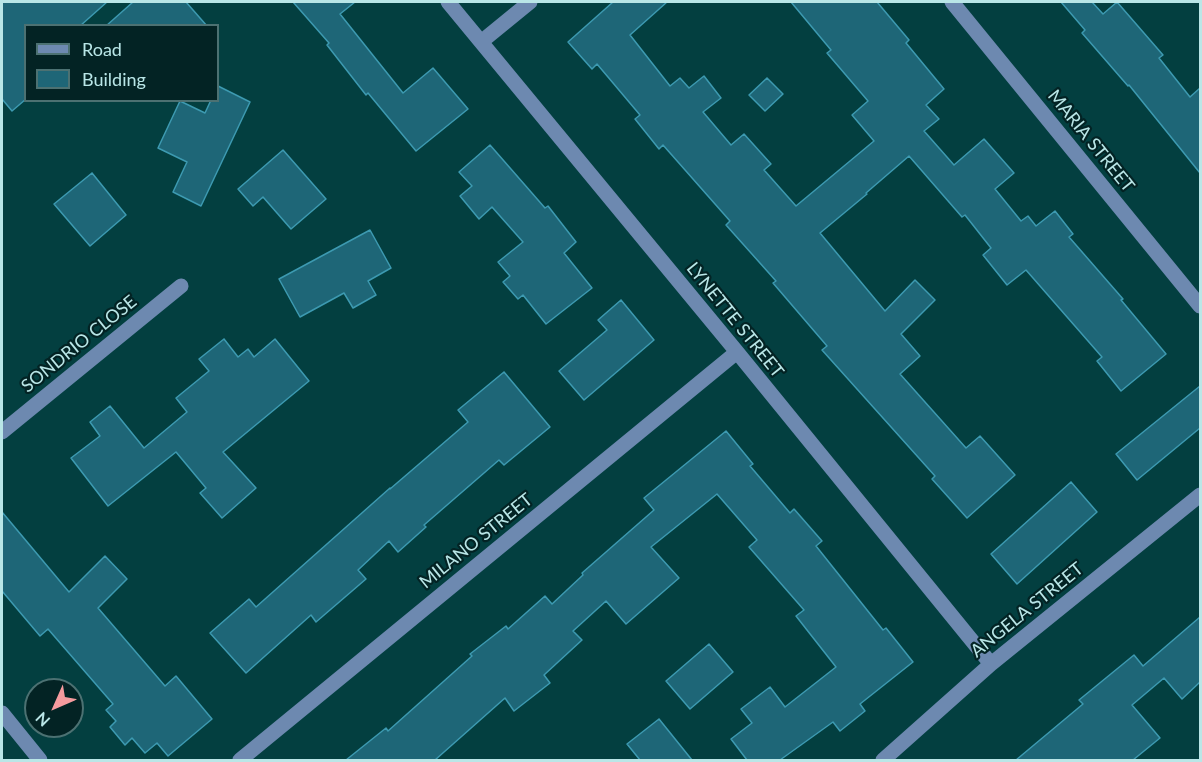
<!DOCTYPE html>
<html>
<head>
<meta charset="utf-8">
<style>
	body { margin:0 }
	#map { position:relative; width:1202px; height:762px; overflow:hidden; background:#033f40; font-family:Lato,sans-serif }
	canvas { display:block }
	.frame { position:absolute; inset:0; border:3px solid #b9e6e7; pointer-events:none }
	.legend { position:absolute; left:24px; top:24px; width:195px; height:78px; box-sizing:border-box; background:#032324; border:2px solid #4c7172; margin:0; padding:8px 10px; list-style:none; font-size:18px; color:#b9e6e7 }
	.legend li { display:flex; align-items:center; gap:12px; height:30px }
	.legend b { width:30px; border:2px solid #4c7172 }
	.north { position:absolute; left:24px; top:678px; width:60px; height:60px; box-sizing:border-box; background:#032324; border:2px solid #4c7172; border-radius:50%; rotate:225deg; font-size:16px; font-weight:700; line-height:24px; text-align:center; color:#b9e6e7 }
	.north::after { content:''; display:block; margin:auto; width:21px; height:27px; background:#f59b9e; clip-path:polygon(50% 0,100% 100%,50% 72%,0 100%) }
</style>
</head>
<body>
<div id="map">
<canvas width="1202" height="762"></canvas>
<div class="frame"></div>
<ul class="legend">
<li><b style="height:8px;background:#6d89b0"></b>Road</li>
<li><b style="height:16px;background:#1e6677"></b>Building</li>
</ul>
<div class="north">N</div>
</div>
<script>
const g = document.querySelector('canvas').getContext('2d');
g.lineJoin = 'round';
function fill(path, color) {
  g.fillStyle = color;
  g.fill(path, 'evenodd');
}
function toPath(rows) {
  const path = new Path2D();
  for (const r of rows) {
    path.moveTo(r[0], r[1]);
    for (let i = 2; i < r.length; i += 2) path.lineTo(r[i], r[i + 1]);
  }
  return path;
}
function trace(path, color, width, dash) {
  g.strokeStyle = color;
  g.lineWidth = width;
  g.lineCap = dash ? 'butt' : 'round';
  g.setLineDash(dash || []);
  g.stroke(path);
}
function label(font, color, halo, rows, align = 'center') {
  g.font = font + ' Lato,sans-serif';
  g.lineWidth = 4.5;
  g.setLineDash([]);
  g.textBaseline = 'middle';
  g.strokeStyle = halo;
  g.fillStyle = color;
  for (const [text, x, y, turn = 0] of rows) {
    g.save();
    g.translate(x, y);
    g.rotate((+turn || 0) * Math.PI / 180);
    g.textAlign = isNaN(turn) ? turn : align;
    if (halo) g.strokeText(text, 0, 0);
    g.fillText(text, 0, 0);
    g.restore();
  }
}
const building = toPath([
	[2,2,107,2,80,26,26,26,26,99,12,111,2,99,2,2],
	[133,2,186,2,207,26,106,26,133,2],
	[293,2,355,2,340,14,403,93,433,68,468,109,416,151,368,93,366,95,327,45,329,43,293,2],
	[613,2,667,2,630,35,670,86,680,78,689,88,704,76,721,98,703,112,731,145,744,134,771,164,764,170,796,206,874,141,852,115,868,101,827,53,831,50,791,2,877,2,909,40,906,43,944,89,926,105,939,119,924,131,954,165,984,139,1014,173,995,189,1021,221,1028,216,1036,226,1055,211,1073,234,1069,237,1123,299,1121,300,1166,354,1121,391,1097,361,1102,357,1026,270,1007,285,983,255,991,248,965,215,962,217,909,156,866,193,867,194,820,233,885,311,915,280,935,300,901,334,920,356,900,374,966,448,980,436,1015,475,967,518,932,479,935,476,822,350,827,346,773,283,776,281,726,225,730,221,663,145,659,149,635,119,640,115,597,64,592,69,568,42,613,2],
	[1061,2,1092,2,1103,14,1117,2,1163,55,1159,58,1190,97,1200,88,1200,173,1129,85,1128,86,1082,33,1085,30,1061,2],
	[767,78,783,94,765,111,749,95,767,78],
	[218,86,250,102,201,206,173,192,187,162,158,148,180,101,205,113,211,100,218,100,218,86],
	[490,145,545,208,548,206,576,242,564,253,592,288,546,324,523,295,518,299,503,282,510,276,498,262,523,242,492,207,479,219,460,196,472,186,459,172,490,145],
	[283,150,326,199,291,229,263,197,253,206,238,189,283,150],
	[92,173,126,215,90,246,54,204,92,173],
	[370,230,391,268,368,281,376,295,353,308,344,293,300,317,279,279,370,230],
	[621,300,654,340,584,400,559,371,607,330,598,320,621,300],
	[224,339,238,357,248,349,254,357,275,339,309,381,223,452,256,488,222,518,200,493,206,488,176,452,108,506,71,458,100,436,90,422,110,406,144,448,187,412,176,398,209,371,199,359,224,339],
	[504,372,550,427,504,465,499,460,424,525,426,527,398,552,389,541,358,570,366,579,316,622,311,615,246,673,210,633,249,599,256,607,390,488,390,489,468,422,458,410,504,372],
	[1200,386,1200,428,1137,480,1116,454,1200,386],
	[726,431,753,464,750,466,790,513,794,509,822,541,816,546,883,630,886,628,913,662,860,704,865,711,840,731,833,722,780,760,747,760,731,739,752,723,741,709,770,687,785,707,836,667,796,616,804,610,749,547,757,540,717,494,651,547,679,578,626,624,606,601,573,631,582,640,544,675,550,683,514,711,505,698,435,760,346,760,386,728,388,731,472,656,470,654,506,626,508,629,545,596,552,604,583,575,582,573,654,510,644,498,726,431],
	[1071,482,1097,512,1017,584,991,554,1071,482],
	[2,512,69,592,105,556,127,579,98,608,165,686,176,676,212,719,168,756,157,743,145,753,132,738,125,745,110,727,116,721,106,710,113,704,48,629,40,636,2,591,2,512],
	[1200,617,1200,682,1182,699,1164,678,1132,705,1160,738,1133,760,1016,760,1083,704,1079,700,1134,655,1143,666,1200,617],
	[709,644,733,672,690,709,666,681,709,644],
	[659,719,692,760,640,760,627,744,659,719]
]);
fill(building, '#1e6677');
trace(building, '#3d9ab1', 1.5);
trace(toPath([
	[448,2,737,352,991,664],
	[952,2,1200,306],
	[481,42,530,2],
	[2,432,181,286],
	[2,713,40,760],
	[240,760,737,352],
	[883,760,991,664,1200,495]
]), '#6d89b0', 15);
label('18px', '#b9e6e7', '#032324', [
	["MARIA STREET",1091,141,51],
	["LYNETTE STREET",735,320,51],
	["SONDRIO CLOSE",79,344,-39],
	["MILANO STREET",476,541,-39],
	["ANGELA STREET",1027,610,-39]
]);
</script>
</body>
</html>
